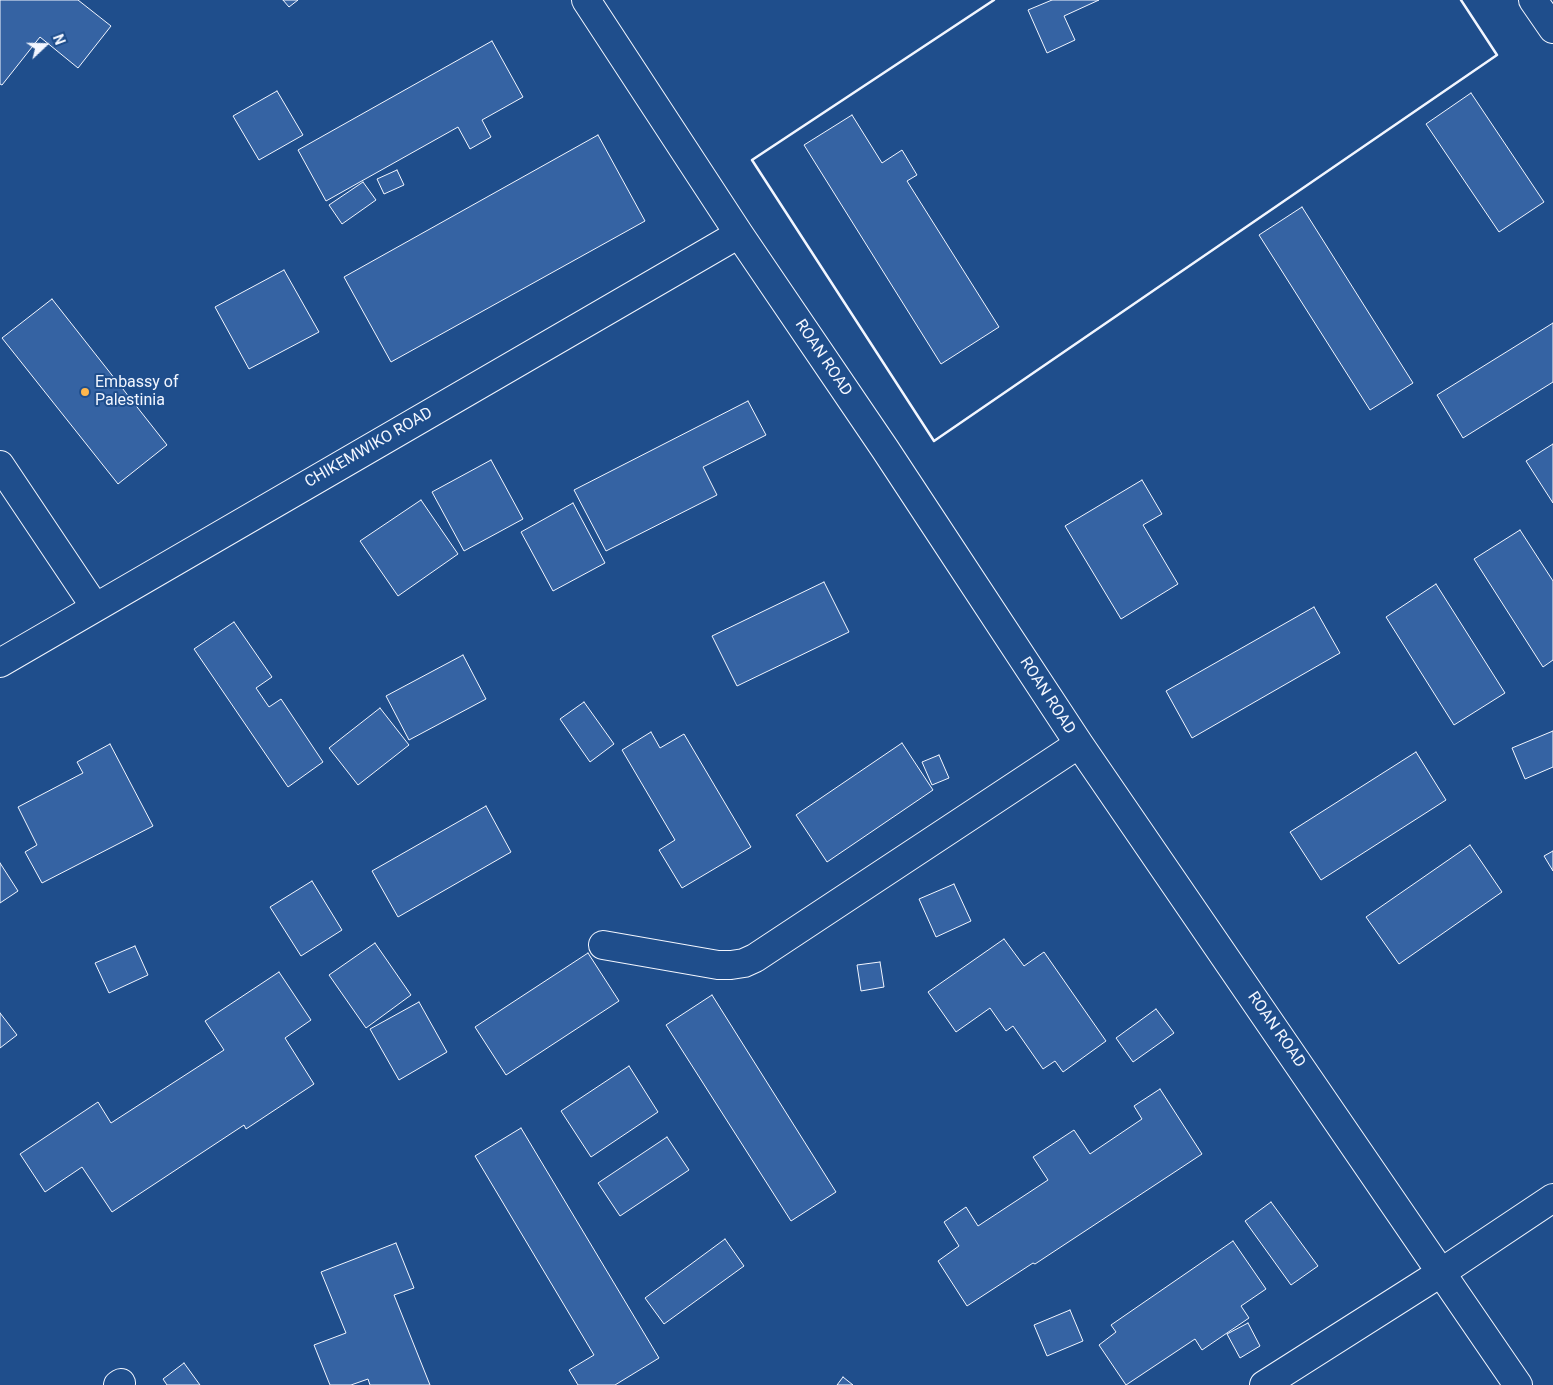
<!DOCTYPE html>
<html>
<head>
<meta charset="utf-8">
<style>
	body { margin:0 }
	#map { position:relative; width:1553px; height:1385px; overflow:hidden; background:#1f4e8c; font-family:Roboto,sans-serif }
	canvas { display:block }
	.north { position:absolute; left:20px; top:20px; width:50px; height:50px; -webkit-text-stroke:4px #1f4e8c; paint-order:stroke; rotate:69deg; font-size:14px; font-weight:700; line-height:20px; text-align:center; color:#f2f6ff }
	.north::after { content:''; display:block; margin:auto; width:18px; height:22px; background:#f2f6ff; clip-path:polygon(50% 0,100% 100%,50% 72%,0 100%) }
</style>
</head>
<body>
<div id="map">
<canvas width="1553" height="1385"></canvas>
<div class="north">N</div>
</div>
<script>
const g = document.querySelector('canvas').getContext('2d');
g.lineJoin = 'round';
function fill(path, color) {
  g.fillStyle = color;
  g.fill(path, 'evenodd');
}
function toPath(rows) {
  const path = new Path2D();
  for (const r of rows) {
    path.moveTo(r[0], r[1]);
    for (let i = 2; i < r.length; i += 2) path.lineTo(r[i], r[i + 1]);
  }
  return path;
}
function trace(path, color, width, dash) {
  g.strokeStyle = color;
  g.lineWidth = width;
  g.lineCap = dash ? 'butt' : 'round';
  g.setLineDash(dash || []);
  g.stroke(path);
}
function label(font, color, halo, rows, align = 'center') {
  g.font = font + ' Roboto,sans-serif';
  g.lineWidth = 4;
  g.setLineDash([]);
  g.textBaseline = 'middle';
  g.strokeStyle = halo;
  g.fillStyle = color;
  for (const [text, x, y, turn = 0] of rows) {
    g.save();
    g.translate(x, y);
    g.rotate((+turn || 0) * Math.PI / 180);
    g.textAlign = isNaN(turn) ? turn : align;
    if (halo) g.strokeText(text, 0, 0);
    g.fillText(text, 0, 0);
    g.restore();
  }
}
const building = toPath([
	[0,0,78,0,111,26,78,68,40,37,2,85,0,84,0,0],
	[283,0,298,0,289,7,283,0],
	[1052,0,1099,0,1064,16,1075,40,1047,53,1028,10,1052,0],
	[492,41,523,97,482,120,491,137,470,149,458,127,326,201,298,150,492,41],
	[277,91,303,135,259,160,233,116,277,91],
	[1471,93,1544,202,1499,232,1426,124,1471,93],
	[852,115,882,163,902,150,917,175,907,181,999,327,941,364,804,145,852,115],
	[598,135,645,221,391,362,344,277,598,135],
	[397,170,404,185,384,194,377,179,397,170],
	[363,182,376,200,342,224,329,205,363,182],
	[1302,207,1413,383,1370,410,1259,235,1302,207],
	[284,270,319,332,249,369,215,307,284,270],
	[52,299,167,445,118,484,2,338,52,299],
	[1553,323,1553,382,1463,438,1437,395,1553,323],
	[748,401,766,435,703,467,717,495,606,551,574,490,748,401],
	[1553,444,1553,503,1526,461,1553,444],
	[491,460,523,519,464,551,432,492,491,460],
	[1142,480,1162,514,1143,525,1178,584,1121,619,1065,526,1142,480],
	[421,500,458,554,398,596,360,541,421,500],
	[573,503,605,563,553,591,521,532,573,503],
	[1520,530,1553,581,1553,660,1543,667,1474,559,1520,530],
	[824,582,849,632,737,686,712,636,824,582],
	[1436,584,1505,693,1454,725,1386,617,1436,584],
	[1314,607,1340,653,1192,738,1166,691,1314,607],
	[234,622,272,677,256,688,269,707,281,699,323,762,288,787,194,649,234,622],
	[463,655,486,699,409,740,386,696,463,655],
	[584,702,614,744,590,762,560,719,584,702],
	[380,708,409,745,358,785,329,748,380,708],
	[1553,731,1553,767,1525,779,1512,748,1553,731],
	[651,732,660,748,684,734,751,847,682,888,659,850,675,840,622,750,651,732],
	[902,743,933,790,827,862,796,815,902,743],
	[110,744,153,826,42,883,25,852,37,845,18,807,83,773,77,762,110,744],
	[1416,752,1446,800,1321,880,1290,832,1416,752],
	[939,755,949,778,932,785,922,762,939,755],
	[486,806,511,852,398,917,372,871,486,806],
	[1470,845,1502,892,1399,964,1366,917,1470,845],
	[1553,851,1553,871,1544,856,1553,851],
	[0,863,18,891,0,903,0,863],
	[312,881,342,930,301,956,270,907,312,881],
	[954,884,971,921,936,937,919,899,954,884],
	[1004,939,1024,966,1044,952,1106,1041,1063,1072,1055,1061,1043,1069,1013,1026,1006,1031,990,1008,956,1032,928,992,1004,939],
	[375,943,411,995,366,1028,329,975,375,943],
	[135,946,148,975,109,993,95,963,135,946],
	[588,953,619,1001,506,1075,475,1027,588,953],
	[880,962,884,987,861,991,857,965,880,962],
	[279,972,311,1020,285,1038,314,1084,246,1129,244,1125,112,1212,82,1167,45,1192,20,1154,98,1102,111,1123,224,1050,205,1021,279,972],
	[712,995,836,1192,791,1221,666,1025,712,995],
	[419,1002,447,1052,399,1080,370,1029,419,1002],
	[1156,1009,1174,1033,1133,1062,1116,1038,1156,1009],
	[0,1013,17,1035,0,1048,0,1013],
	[629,1066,658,1112,591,1157,561,1111,629,1066],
	[1160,1089,1202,1154,1035,1264,1033,1263,967,1306,938,1261,959,1246,944,1222,966,1207,978,1226,1048,1180,1033,1157,1074,1130,1090,1154,1142,1119,1134,1106,1160,1089],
	[521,1128,659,1358,615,1385,578,1385,569,1370,594,1355,475,1156,521,1128],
	[667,1137,689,1170,620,1216,598,1183,667,1137],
	[1271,1202,1318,1266,1291,1285,1245,1221,1271,1202],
	[725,1239,744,1266,664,1324,645,1298,725,1239],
	[1233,1241,1266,1289,1241,1306,1249,1318,1202,1350,1195,1339,1126,1385,1099,1345,1116,1332,1111,1325,1233,1241],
	[396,1243,414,1288,394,1295,430,1385,370,1385,368,1379,351,1385,330,1385,314,1345,346,1333,321,1272,396,1243],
	[1070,1310,1083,1341,1047,1356,1034,1325,1070,1310],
	[1248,1323,1260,1346,1240,1358,1227,1334,1248,1323],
	[184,1363,200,1385,167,1385,163,1379,184,1363],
	[843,1377,853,1385,837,1385,843,1377]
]);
fill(building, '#3563a3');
trace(building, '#f2f6ff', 1);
const street = toPath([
	[586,0,739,234,885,449,1079,744,1518,1385],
	[1533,0,1553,29],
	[0,465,95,607],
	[0,663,739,234],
	[603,945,718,965,731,965,744,963,755,958,1079,744],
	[118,1385,121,1383],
	[1264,1385,1442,1272,1553,1198]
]);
trace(street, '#f2f6ff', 30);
trace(street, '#1f4e8c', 28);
trace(toPath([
	[994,0,752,160,934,441,1497,55,1461,0]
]), '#f2f6ff', 2.5);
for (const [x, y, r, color] of [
	[85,392,5,"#ffb74d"]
]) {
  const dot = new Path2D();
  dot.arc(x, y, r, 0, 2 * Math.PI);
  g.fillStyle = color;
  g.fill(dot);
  trace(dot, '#1f4e8c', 2);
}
label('16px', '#f2f6ff', '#1f4e8c', [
	["ROAN ROAD",823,358,56],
	["CHIKEMWIKO ROAD",369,448,-30],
	["ROAN ROAD",1047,696,57],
	["ROAN ROAD",1276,1030,55]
]);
label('16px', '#f2f6ff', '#1f4e8c', [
	["Embassy of",95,383],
	["Palestinia",95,401]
], 'left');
</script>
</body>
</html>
